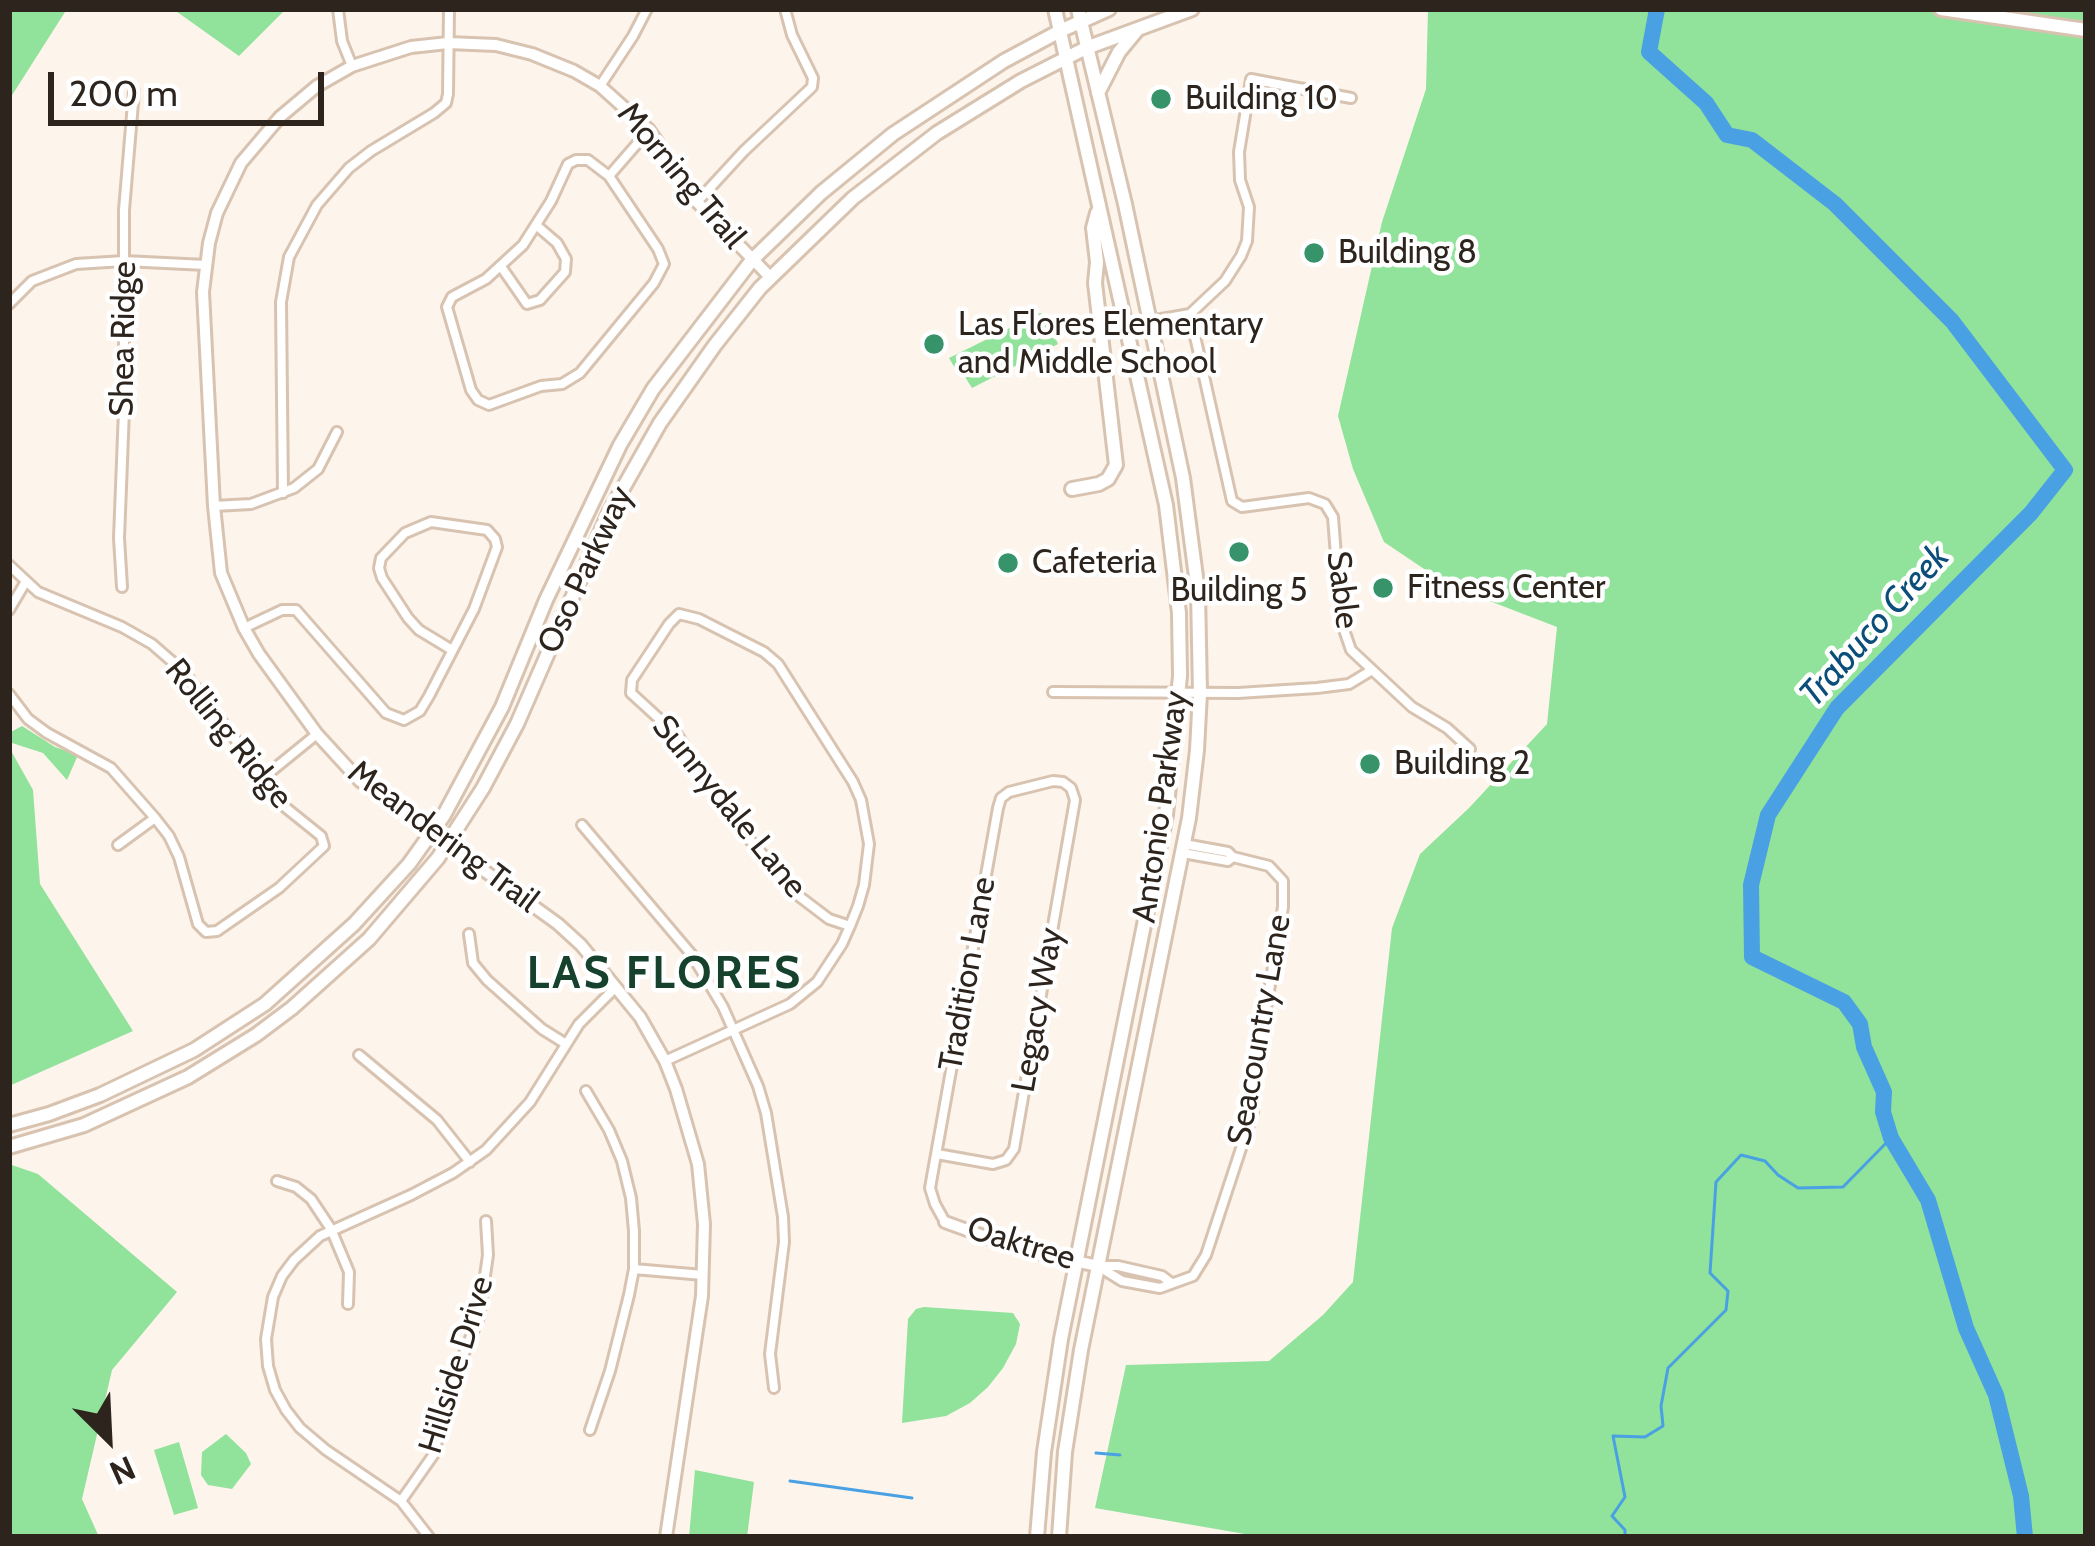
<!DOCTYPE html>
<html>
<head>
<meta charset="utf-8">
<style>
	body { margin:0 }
	#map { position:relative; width:2095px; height:1546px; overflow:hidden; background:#fdf4ec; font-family:Cabin,sans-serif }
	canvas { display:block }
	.frame { position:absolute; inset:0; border:12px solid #2c241d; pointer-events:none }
	.north { position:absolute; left:48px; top:1378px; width:120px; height:120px; -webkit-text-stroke:9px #fff; paint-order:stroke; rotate:156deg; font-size:33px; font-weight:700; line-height:48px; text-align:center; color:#2c241d }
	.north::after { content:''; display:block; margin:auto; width:42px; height:54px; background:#2c241d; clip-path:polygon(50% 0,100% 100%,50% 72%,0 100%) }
	.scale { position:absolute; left:48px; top:72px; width:276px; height:54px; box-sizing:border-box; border:6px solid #2c241d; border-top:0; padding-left:15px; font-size:36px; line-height:42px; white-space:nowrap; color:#2c241d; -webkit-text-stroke:9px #fff; paint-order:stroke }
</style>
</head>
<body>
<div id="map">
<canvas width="2095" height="1546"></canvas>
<div class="frame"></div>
<div class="north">N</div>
<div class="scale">200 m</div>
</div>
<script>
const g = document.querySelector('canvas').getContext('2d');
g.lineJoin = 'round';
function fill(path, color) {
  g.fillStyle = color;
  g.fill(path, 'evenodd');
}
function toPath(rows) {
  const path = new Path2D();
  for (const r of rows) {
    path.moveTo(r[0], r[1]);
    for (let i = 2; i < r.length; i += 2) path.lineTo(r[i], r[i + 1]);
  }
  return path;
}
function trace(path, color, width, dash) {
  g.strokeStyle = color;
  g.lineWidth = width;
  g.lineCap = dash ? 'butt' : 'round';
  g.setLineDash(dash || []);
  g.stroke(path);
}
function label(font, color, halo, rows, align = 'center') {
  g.font = font + ' Cabin,sans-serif';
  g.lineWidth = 9;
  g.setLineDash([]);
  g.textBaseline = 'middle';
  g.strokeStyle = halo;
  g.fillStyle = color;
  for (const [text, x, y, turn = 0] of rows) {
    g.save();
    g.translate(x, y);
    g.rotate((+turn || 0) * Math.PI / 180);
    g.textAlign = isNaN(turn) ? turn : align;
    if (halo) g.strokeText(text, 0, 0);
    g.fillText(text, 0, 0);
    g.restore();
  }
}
fill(toPath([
	[9,9,70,9,65,12,9,100],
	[173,9,286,9,239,56],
	[1428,9,2086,9,2086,1537,1262,1537,1095,1508,1126,1365,1269,1361,1323,1315,1353,1282,1392,928,1420,854,1469,808,1547,724,1557,627,1448,585,1384,542,1353,469,1338,416,1382,222,1426,89],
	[1040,313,1045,315,1058,344,972,388,960,369,956,370,949,358],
	[22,726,55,747,78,755,67,780,43,753,9,742,9,733],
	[9,747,33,790,40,884,133,1031,9,1086],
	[9,1164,38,1174,177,1292,112,1370,82,1499,99,1537,9,1537],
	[924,1307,1013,1313,1020,1324,1016,1344,1003,1368,988,1387,970,1403,946,1416,902,1423,908,1319,916,1309],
	[226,1434,246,1453,251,1464,232,1489,208,1485,201,1475,202,1452],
	[179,1442,198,1508,174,1515,154,1450],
	[695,1470,754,1482,747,1537,689,1537]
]), '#91e29a');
trace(toPath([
	[1096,1453,1120,1455],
	[790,1481,912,1498],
	[1625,1537,1625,1530,1612,1516,1625,1497,1613,1436,1645,1437,1663,1426,1661,1406,1668,1368,1726,1310,1728,1291,1710,1273,1716,1182,1741,1155,1765,1161,1778,1175,1798,1188,1843,1187,1891,1138]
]), '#49a1e4', 3);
trace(toPath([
	[1657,9,1649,52,1706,103,1727,135,1752,140,1835,204,1952,321,2065,470,2031,513,1837,708,1768,815,1751,885,1752,957,1844,1002,1860,1024,1864,1047,1884,1092,1883,1112,1891,1138,1928,1200,1966,1328,1996,1395,2021,1496,2025,1537]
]), '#49a1e4', 16);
const street = toPath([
	[338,9,342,41,352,66],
	[600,86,633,36,647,9],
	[1351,98,1251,79,1239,152,1240,180,1249,207,1247,241,1241,256,1225,281,1190,314,1232,501,1242,507,1309,498,1325,504,1333,517,1341,621,1351,650,1412,707,1447,728,1470,749],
	[609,176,588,160,576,160,568,164,551,201,523,245,486,279,452,297,447,307,471,390,478,400,489,405,541,386,562,384,580,373,654,283,664,264,658,249,609,176,649,130],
	[697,202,744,151,812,87,813,78,792,35,785,9],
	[502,268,527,304,540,300,565,272,566,259,557,243,536,225],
	[9,304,32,281,76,264,124,261,206,265],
	[1150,321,1190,314],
	[283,493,281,302,289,257,317,205,349,168,371,151,434,113,446,103,448,94,449,9],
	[214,506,251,504,294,488,318,469,337,432],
	[9,565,38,592,122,627,152,644,183,671,264,777,280,803,321,836,324,846,279,888,217,931,206,932,198,924,179,857,169,836,155,818,111,768,47,733,28,719,9,694],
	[122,587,119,538,124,410,124,210,134,91],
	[9,610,25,583],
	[244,628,282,610,296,610,386,713,404,720,420,711,429,696,474,609,497,547,495,539,487,530,431,522,405,533,381,558,379,568,382,578,408,618,419,630,452,650],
	[1053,692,1238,693,1317,688,1349,684,1372,670],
	[264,777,317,734],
	[582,825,692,955,723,1007,758,1086,766,1113,783,1217,784,1242,770,1354,774,1388],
	[118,845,155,818],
	[1183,853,1228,861,1233,857],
	[469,934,473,963,487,980,542,1029,566,1044],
	[359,1055,437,1120,470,1162],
	[665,1061,790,1004,817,982,842,944,850,926,858,906,864,885,869,844,861,800,853,782,778,664,764,652,699,619,679,614,669,624,632,680,631,693,678,736,735,823,800,897,829,919,850,926],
	[586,1091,609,1130,622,1161,631,1198,634,1231,634,1269,629,1295,610,1371,590,1430],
	[937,1154,993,1164,1006,1160,1014,1149,1075,800,1071,788,1063,782,1053,781,1009,792,1001,798,998,808,930,1188,935,1204,945,1222],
	[277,1181,296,1187,311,1199,331,1229,349,1272,348,1304],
	[1098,1266,1122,1281,1160,1288,1193,1276,1206,1255,1253,1112,1256,1068,1283,907,1283,881,1269,866,1233,857,1228,852,1184,844],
	[1098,1266,1118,1266,1162,1276,1170,1282],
	[634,1269,703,1275],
	[401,1501,434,1454,448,1392,479,1317,488,1255,486,1221],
	[429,1537,401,1501,326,1450,300,1428,286,1410,275,1390,268,1366,266,1339,273,1297,282,1276,294,1260,320,1236,411,1195,453,1173,486,1150,530,1102,579,1024,616,987]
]);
const secondary = toPath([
	[945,1222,1019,1249,1098,1266],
	[666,1537,702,1296,704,1224,698,1164,676,1089,665,1061,640,1017,581,945,558,924,360,781,317,734,259,654,244,628,221,573,214,506,203,292,209,243,217,213,241,163,280,117,317,86,352,66,411,47,448,43,496,45,532,54,574,71,600,86,649,130,697,202,770,277]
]);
const primary = toPath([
	[1941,9,2086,30],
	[1098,93,1119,52,1138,29],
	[1072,489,1099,484,1108,479,1116,465,1095,283,1097,262,1093,228,1097,213],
	[9,1125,49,1114,100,1095,194,1050,265,1004,354,924,409,864,444,815,502,707,546,600,620,445,653,389,752,260,821,193,893,134,1004,61,1060,31,1109,9],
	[9,1147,84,1125,188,1077,256,1035,292,1008,369,939,438,858,483,788,517,724,609,513,660,423,715,345,760,288,853,198,937,133,1021,81,1086,48,1192,9],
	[1037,1537,1044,1452,1061,1339,1166,815,1180,676,1179,613,1166,505,1055,9],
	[1059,1537,1065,1452,1081,1350,1189,818,1197,750,1200,693,1198,592,1183,478,1125,204,1078,9]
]);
trace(street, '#d8c3b1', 14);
trace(secondary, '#d8c3b1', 16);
trace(primary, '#d8c3b1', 18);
trace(street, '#fff', 8);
trace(secondary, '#fff', 10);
trace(primary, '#fff', 12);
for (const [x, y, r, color] of [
	[1161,99,12,"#37936a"],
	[1314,253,12,"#37936a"],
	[934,344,12,"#37936a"],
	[1239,552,12,"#37936a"],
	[1008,563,12,"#37936a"],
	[1383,588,12,"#37936a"],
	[1370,764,12,"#37936a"]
]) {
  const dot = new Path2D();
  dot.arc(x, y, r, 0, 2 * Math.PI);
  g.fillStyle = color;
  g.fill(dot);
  trace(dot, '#fff', 4.5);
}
label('33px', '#2c241d', '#fff', [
	["Building 10",1185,99],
	["Building 8",1338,253],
	["Las Flores Elementary",958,325],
	["and Middle School",958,363],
	["Cafeteria",1032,563],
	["Fitness Center",1407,588],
	["Building 5",1239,591,"center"],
	["Building 2",1394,764]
], 'left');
label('33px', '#2c241d', '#fff', [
	["Morning Trail",681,176,50],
	["Shea Ridge",124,339,-89],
	["Oso Parkway",586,570,-65],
	["Sable",1342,590,83],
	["Rolling Ridge",228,734,51],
	["Sunnydale Lane",729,807,51],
	["Antonio Parkway",1161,807,-82],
	["Meandering Trail",443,837,37],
	["Tradition Lane",968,974,-80],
	["Legacy Way",1038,1010,-80],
	["Seacountry Lane",1260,1030,-80],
	["Oaktree",1021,1244,17],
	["Hillside Drive",457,1365,-73]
]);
label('italic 36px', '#0a4e79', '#fff', [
	["Trabuco Creek",1875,626,-48]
]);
g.letterSpacing = '3px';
label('bold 45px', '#15412d', '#fff', [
	["LAS FLORES",665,975]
]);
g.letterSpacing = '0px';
</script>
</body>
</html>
